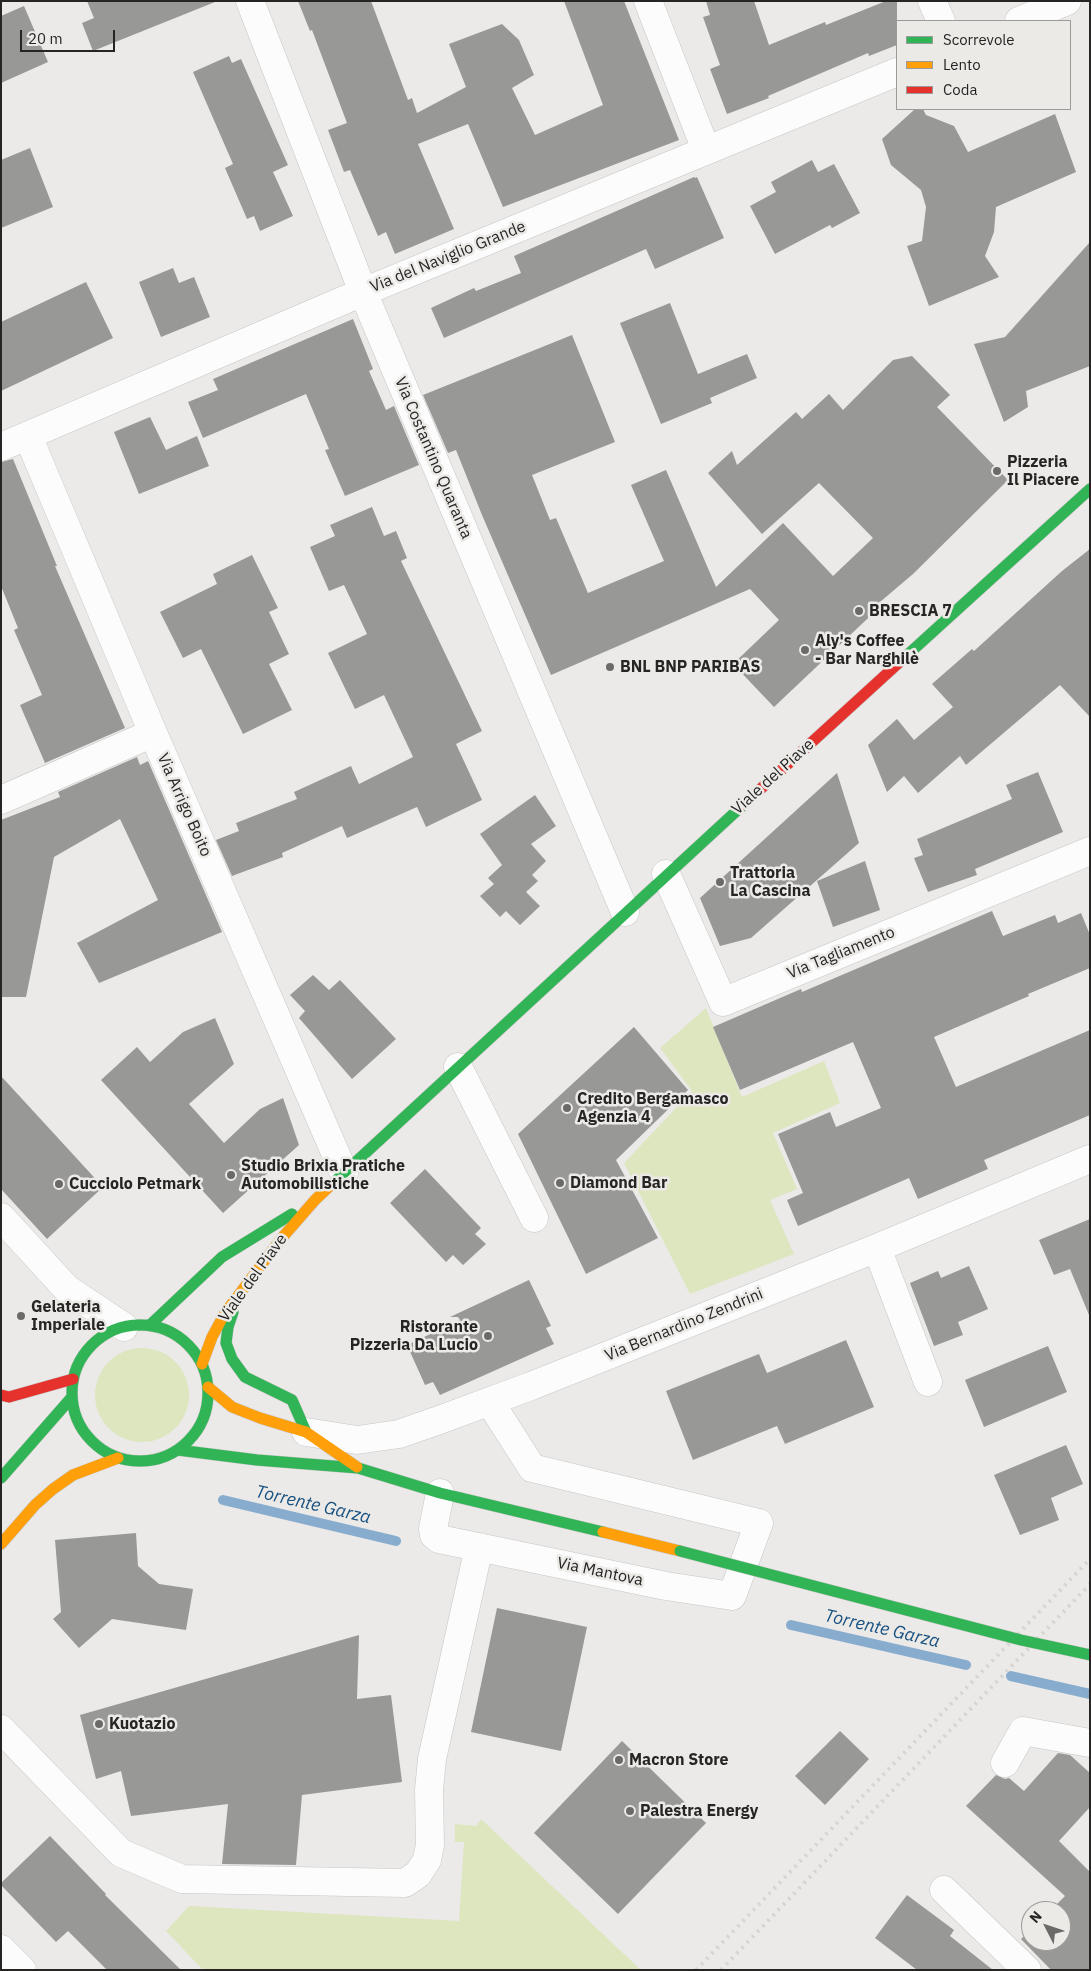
<!DOCTYPE html>
<html>
<head>
<meta charset="utf-8">
<style>
	body { margin:0 }
	#map { position:relative; width:1091px; height:1971px; overflow:hidden; background:#ebeae8; font-family:"IBM Plex Sans",sans-serif }
	canvas { display:block }
	.frame { position:absolute; inset:0; border:2px solid #262524; pointer-events:none }
	.legend { position:absolute; left:896px; top:20px; width:175px; height:90px; box-sizing:border-box; background:#eceae7; border:1px solid #9d9b99; margin:0; padding:6px 9px; list-style:none; font-size:15px; color:#262524 }
	.legend li { display:flex; align-items:center; gap:10px; height:25px }
	.legend b { width:25px; border:1px solid #9d9b99 }
	.north { position:absolute; left:1021px; top:1901px; width:50px; height:50px; box-sizing:border-box; background:#eceae7; border:1px solid #9d9b99; border-radius:50%; rotate:311deg; font-size:14px; font-weight:700; line-height:20px; text-align:center; color:#262524 }
	.north::after { content:''; display:block; margin:auto; width:18px; height:22px; background:#6b6a69; clip-path:polygon(50% 0,100% 100%,50% 72%,0 100%) }
	.scale { position:absolute; left:20px; top:30px; width:95px; height:22px; box-sizing:border-box; border:2px solid #262524; border-top:0; padding-left:6px; font-size:15px; line-height:18px; white-space:nowrap; color:#262524; -webkit-text-stroke:4px #eceae7; paint-order:stroke }
</style>
</head>
<body>
<div id="map">
<canvas width="1091" height="1971"></canvas>
<div class="frame"></div>
<ul class="legend">
<li><b style="height:6px;background:#30b455"></b>Scorrevole</li>
<li><b style="height:6px;background:#ff9f0a"></b>Lento</li>
<li><b style="height:6px;background:#e5322d"></b>Coda</li>
</ul>
<div class="north">N</div>
<div class="scale">20 m</div>
</div>
<script>
const g = document.querySelector('canvas').getContext('2d');
g.lineJoin = 'round';
function fill(path, color) {
  g.fillStyle = color;
  g.fill(path, 'evenodd');
}
function toPath(rows) {
  const path = new Path2D();
  for (const r of rows) {
    if (r.length === 3) {
      path.moveTo(r[0] + r[2], r[1]);
      path.arc(r[0], r[1], r[2], 0, 2 * Math.PI);
      continue;
    }
    path.moveTo(r[0], r[1]);
    for (let i = 2; i < r.length; i += 2) path.lineTo(r[i], r[i + 1]);
  }
  return path;
}
function trace(path, color, width, dash) {
  g.strokeStyle = color;
  g.lineWidth = width;
  g.lineCap = dash ? 'butt' : 'round';
  g.setLineDash(dash || []);
  g.stroke(path);
}
function label(font, color, halo, rows, align = 'center') {
  g.font = font + ' "IBM Plex Sans",sans-serif';
  g.lineWidth = 5;
  g.setLineDash([]);
  g.textBaseline = 'middle';
  g.strokeStyle = halo;
  g.fillStyle = color;
  for (const [text, x, y, turn = 0] of rows) {
    g.save();
    g.translate(x, y);
    g.rotate((+turn || 0) * Math.PI / 180);
    g.textAlign = isNaN(turn) ? turn : align;
    if (halo) g.strokeText(text, 0, 0);
    g.fillText(text, 0, 0);
    g.restore();
  }
}
fill(toPath([
	[706,1008,742,1097,824,1061,840,1103,773,1133,797,1189,770,1200,794,1254,690,1294,624,1163,692,1091,660,1048],
	[142,1395,47],
	[481,1819,641,1970,203,1970,166,1931,189,1906,459,1921,464,1842,455,1842,455,1824,476,1826]
]), '#dde6bf');
trace(toPath([
	[223,1500,396,1541],
	[791,1625,966,1665],
	[1011,1676,1090,1694]
]), '#88acce', 10);
fill(toPath([
	[87,1,215,1,215,2,93,51,82,23,94,18],
	[298,1,371,1,408,100,412,98,417,113,466,87,449,44,502,24,519,40,534,75,512,88,535,135,603,105,564,1,624,1,679,140,503,207,468,124,418,144,454,229,395,254,386,232,378,236,350,170,344,172,328,130,347,123,312,30,310,31],
	[706,1,754,1,769,45,825,22,826,25,886,1,897,1,897,45,869,56,868,53,768,96,769,98,727,114,710,69,720,65,703,17,710,15],
	[24,6,48,62,1,83,1,16],
	[229,56,232,63,241,59,288,165,273,172,293,216,260,231,254,216,247,219,225,168,233,164,193,72],
	[915,109,923,109,926,115,954,126,968,152,1055,114,1076,172,996,207,994,232,985,256,999,277,929,306,907,246,922,241,926,207,921,190,891,165,882,139],
	[30,148,53,207,1,228,1,160],
	[812,160,818,172,834,164,860,213,832,228,830,225,775,254,750,206,776,192,771,182],
	[694,177,695,178,697,177,724,238,655,269,646,249,444,338,431,308,474,288,476,291,521,273,514,256],
	[1090,242,1090,366,1026,391,1028,407,1004,422,974,344,1005,337],
	[173,268,179,283,194,277,210,317,161,337,139,282],
	[86,282,113,338,1,391,1,322],
	[670,303,698,374,747,354,757,378,710,398,712,403,661,424,620,323],
	[353,319,373,369,369,371,386,410,394,406,419,465,345,496,325,450,329,449,306,394,203,438,188,402,218,390,213,379],
	[572,335,615,442,532,475,550,520,556,518,588,593,664,561,631,485,666,470,716,587,783,523,833,576,873,538,819,483,762,534,708,473,732,451,737,465,796,412,802,419,829,394,843,410,893,360,912,356,950,395,937,407,1008,480,913,574,880,602,883,604,774,707,733,664,779,620,750,589,551,675,482,515,456,450,448,453,423,395],
	[150,417,166,450,197,436,209,466,139,494,114,432],
	[13,459,57,566,55,566,125,728,45,763,20,705,42,695,14,630,18,628,1,586,1,462],
	[372,507,384,536,396,531,407,558,401,561,482,731,456,744,482,800,426,827,417,807,347,838,342,826,282,853,283,857,232,876,216,840,239,831,236,823,297,799,294,792,351,766,359,784,413,757,384,695,355,709,328,653,367,634,344,585,329,591,310,547,335,536,330,525],
	[1090,549,1090,717,1060,685,966,765,960,756,918,793,904,776,887,792,868,745,897,719,914,740,953,707,932,684,972,649,974,651,1062,571],
	[252,555,278,608,269,612,289,654,269,664,292,710,243,734,201,649,183,658,160,612,217,584,213,574],
	[137,757,140,765,148,761,222,932,99,983,77,943,158,900,120,819,54,857,26,997,1,997,1,820,60,797,58,792],
	[1038,772,1063,832,975,869,977,875,928,892,914,858,923,855,917,839,1012,799,1006,785],
	[837,773,859,843,751,938,720,946,700,898],
	[535,795,556,826,531,844,546,861,532,875,538,881,526,892,540,906,520,925,506,911,500,917,480,896,494,884,488,878,502,865,480,834],
	[865,861,880,910,833,927,817,881],
	[992,911,1003,936,1055,915,1058,923,1081,913,1090,935,1090,968,1028,994,1029,996,934,1037,956,1087,1090,1030,1090,1115,984,1160,988,1169,918,1199,909,1178,798,1226,787,1200,803,1193,778,1134,830,1112,836,1127,881,1108,853,1042,740,1090,713,1027,801,989,802,992],
	[313,975,329,990,340,980,396,1039,352,1079,299,1018,305,1011,290,995],
	[215,1018,234,1064,189,1104,224,1143,260,1109,283,1098,299,1145,223,1213,101,1080,137,1047,150,1062,183,1032],
	[634,1027,688,1090,616,1160,658,1238,586,1274,518,1134],
	[1,1076,103,1187,47,1239,1,1189],
	[425,1169,481,1228,475,1234,486,1244,463,1265,453,1255,446,1262,390,1203],
	[1090,1219,1090,1315,1089,1315,1070,1269,1054,1275,1039,1240],
	[969,1266,988,1309,958,1322,963,1335,934,1346,910,1283,938,1271,941,1278],
	[529,1280,551,1326,546,1328,554,1344,440,1395,433,1382,425,1385,407,1345,460,1320,458,1317,450,1317],
	[846,1340,874,1407,785,1444,777,1426,693,1460,666,1391,759,1354,767,1373],
	[1048,1346,1067,1392,984,1427,965,1380],
	[1066,1445,1083,1484,1051,1498,1059,1520,1020,1535,994,1475],
	[136,1533,138,1566,159,1584,193,1589,186,1630,112,1619,79,1648,53,1619,61,1612,55,1540],
	[497,1608,587,1627,561,1751,471,1732],
	[359,1635,357,1699,391,1695,402,1782,302,1795,296,1865,222,1864,228,1804,131,1816,121,1771,96,1779,80,1715],
	[840,1731,869,1759,825,1805,795,1776],
	[622,1741,706,1823,618,1914,534,1833],
	[1058,1753,1070,1755,1090,1773,1090,1807,1059,1841,1090,1872,1090,1970,1051,1970,1021,1939,1031,1930,1031,1941,1061,1941,1061,1911,1050,1911,1065,1896,966,1806,996,1775,1005,1779,1009,1778,1024,1791],
	[50,1836,106,1894,105,1895,181,1970,107,1970,68,1931,56,1942,1,1885,1,1883],
	[907,1895,954,1930,950,1936,993,1970,917,1970,875,1938]
]), '#989897');
const street = toPath([
	[250,1,363,292,625,912],
	[648,1,706,150],
	[932,1,941,21],
	[1019,21,1067,1],
	[28,436,153,733,344,1173],
	[1,447,363,292,897,72],
	[1,800,153,733],
	[666,874,723,1002,1090,851],
	[458,1067,534,1218],
	[1,1217,67,1289,124,1327],
	[877,1248,928,1382],
	[306,1432,357,1440,399,1434,442,1419,531,1386,877,1248,1090,1159],
	[440,1493,433,1529,434,1535,439,1539,666,1586,732,1596,759,1523,532,1468,490,1402],
	[1,1729,121,1853,182,1879,405,1883,418,1874,427,1860,430,1845,429,1790,432,1759,479,1547],
	[1005,1763,1023,1731,1090,1743],
	[944,1890,1027,1970],
	[1,1949,22,1970]
]);
const fast = toPath([
	[904,658,1090,489],
	[334,1182,743,805],
	[233,1312,228,1327,226,1343,232,1359,245,1377,292,1400,306,1432],
	[140,1393,68],
	[150,1325,222,1257,292,1214],
	[178,1450,257,1460,358,1468,440,1493,603,1532],
	[1,1478,72,1397]
]);
const slow = toPath([
	[202,1364,212,1337,225,1313,281,1239,315,1200,334,1182],
	[208,1387,232,1407,260,1418,306,1432,357,1467],
	[603,1532,680,1551],
	[1,1544,35,1505,53,1489,73,1475,118,1458]
]);
const jam = toPath([
	[743,805,904,658],
	[1,1395,9,1397,73,1379]
]);
trace(street, '#c7c6c5', 29);
trace(fast, '#c7c6c5', 12);
trace(slow, '#c7c6c5', 12);
trace(jam, '#c7c6c5', 12);
trace(street, '#fcfcfc', 28);
trace(fast, '#30b455', 11);
trace(slow, '#ff9f0a', 11);
trace(jam, '#e5322d', 11);
trace(toPath([
	[696,1970,1090,1559],
	[721,1970,1090,1584]
]), '#d5d5d4', 4, [2.5, 5]);
const fastBridge = toPath([
	[680,1551,1021,1640,1090,1655]
]);
trace(fastBridge, '#c7c6c5', 12, []);
trace(fastBridge, '#30b455', 11);
for (const [x, y, r, color] of [
	[997,471,5,"#6b6a69"],
	[859,611,5,"#6b6a69"],
	[805,650,5,"#6b6a69"],
	[610,667,5,"#6b6a69"],
	[720,882,5,"#6b6a69"],
	[567,1108,5,"#6b6a69"],
	[231,1175,5,"#6b6a69"],
	[560,1183,5,"#6b6a69"],
	[59,1184,5,"#6b6a69"],
	[21,1316,5,"#6b6a69"],
	[488,1336,5,"#6b6a69"],
	[99,1724,5,"#6b6a69"],
	[619,1760,5,"#6b6a69"],
	[630,1811,5,"#6b6a69"]
]) {
  const dot = new Path2D();
  dot.arc(x, y, r, 0, 2 * Math.PI);
  g.fillStyle = color;
  g.fill(dot);
  trace(dot, '#eceae7', 2);
}
label('16px', '#262524', '#eceae7', [
	["Via del Naviglio Grande",448,257,-22],
	["Via Costantino Quaranta",433,458,67],
	["Viale del Piave",773,777,-42],
	["Via Arrigo Boito",184,805,66],
	["Via Tagliamento",841,953,-22],
	["Viale del Piave",253,1278,-54],
	["Via Bernardino Zendrini",684,1325,-22],
	["Via Mantova",600,1572,12]
]);
label('bold 16px', '#262524', '#eceae7', [
	["Pizzeria",1007,462],
	["Il Piacere",1007,480],
	["BRESCIA 7",869,611],
	["Aly's Coffee",815,641],
	["- Bar Narghilè",815,659],
	["BNL BNP PARIBAS",620,667],
	["Trattoria",730,873],
	["La Cascina",730,891],
	["Credito Bergamasco",577,1099],
	["Agenzia 4",577,1117],
	["Studio Brixia Pratiche",241,1166],
	["Automobilistiche",241,1184],
	["Diamond Bar",570,1183],
	["Cucciolo Petmark",69,1184],
	["Gelateria",31,1307],
	["Imperiale",31,1325],
	["Ristorante",478,1327,"right"],
	["Pizzeria Da Lucio",478,1345,"right"],
	["Kuotazio",109,1724],
	["Macron Store",629,1760],
	["Palestra Energy",640,1811]
], 'left');
label('italic 18px', '#195182', '#eceae7', [
	["Torrente Garza",313,1505,13],
	["Torrente Garza",882,1629,13]
]);
</script>
</body>
</html>
